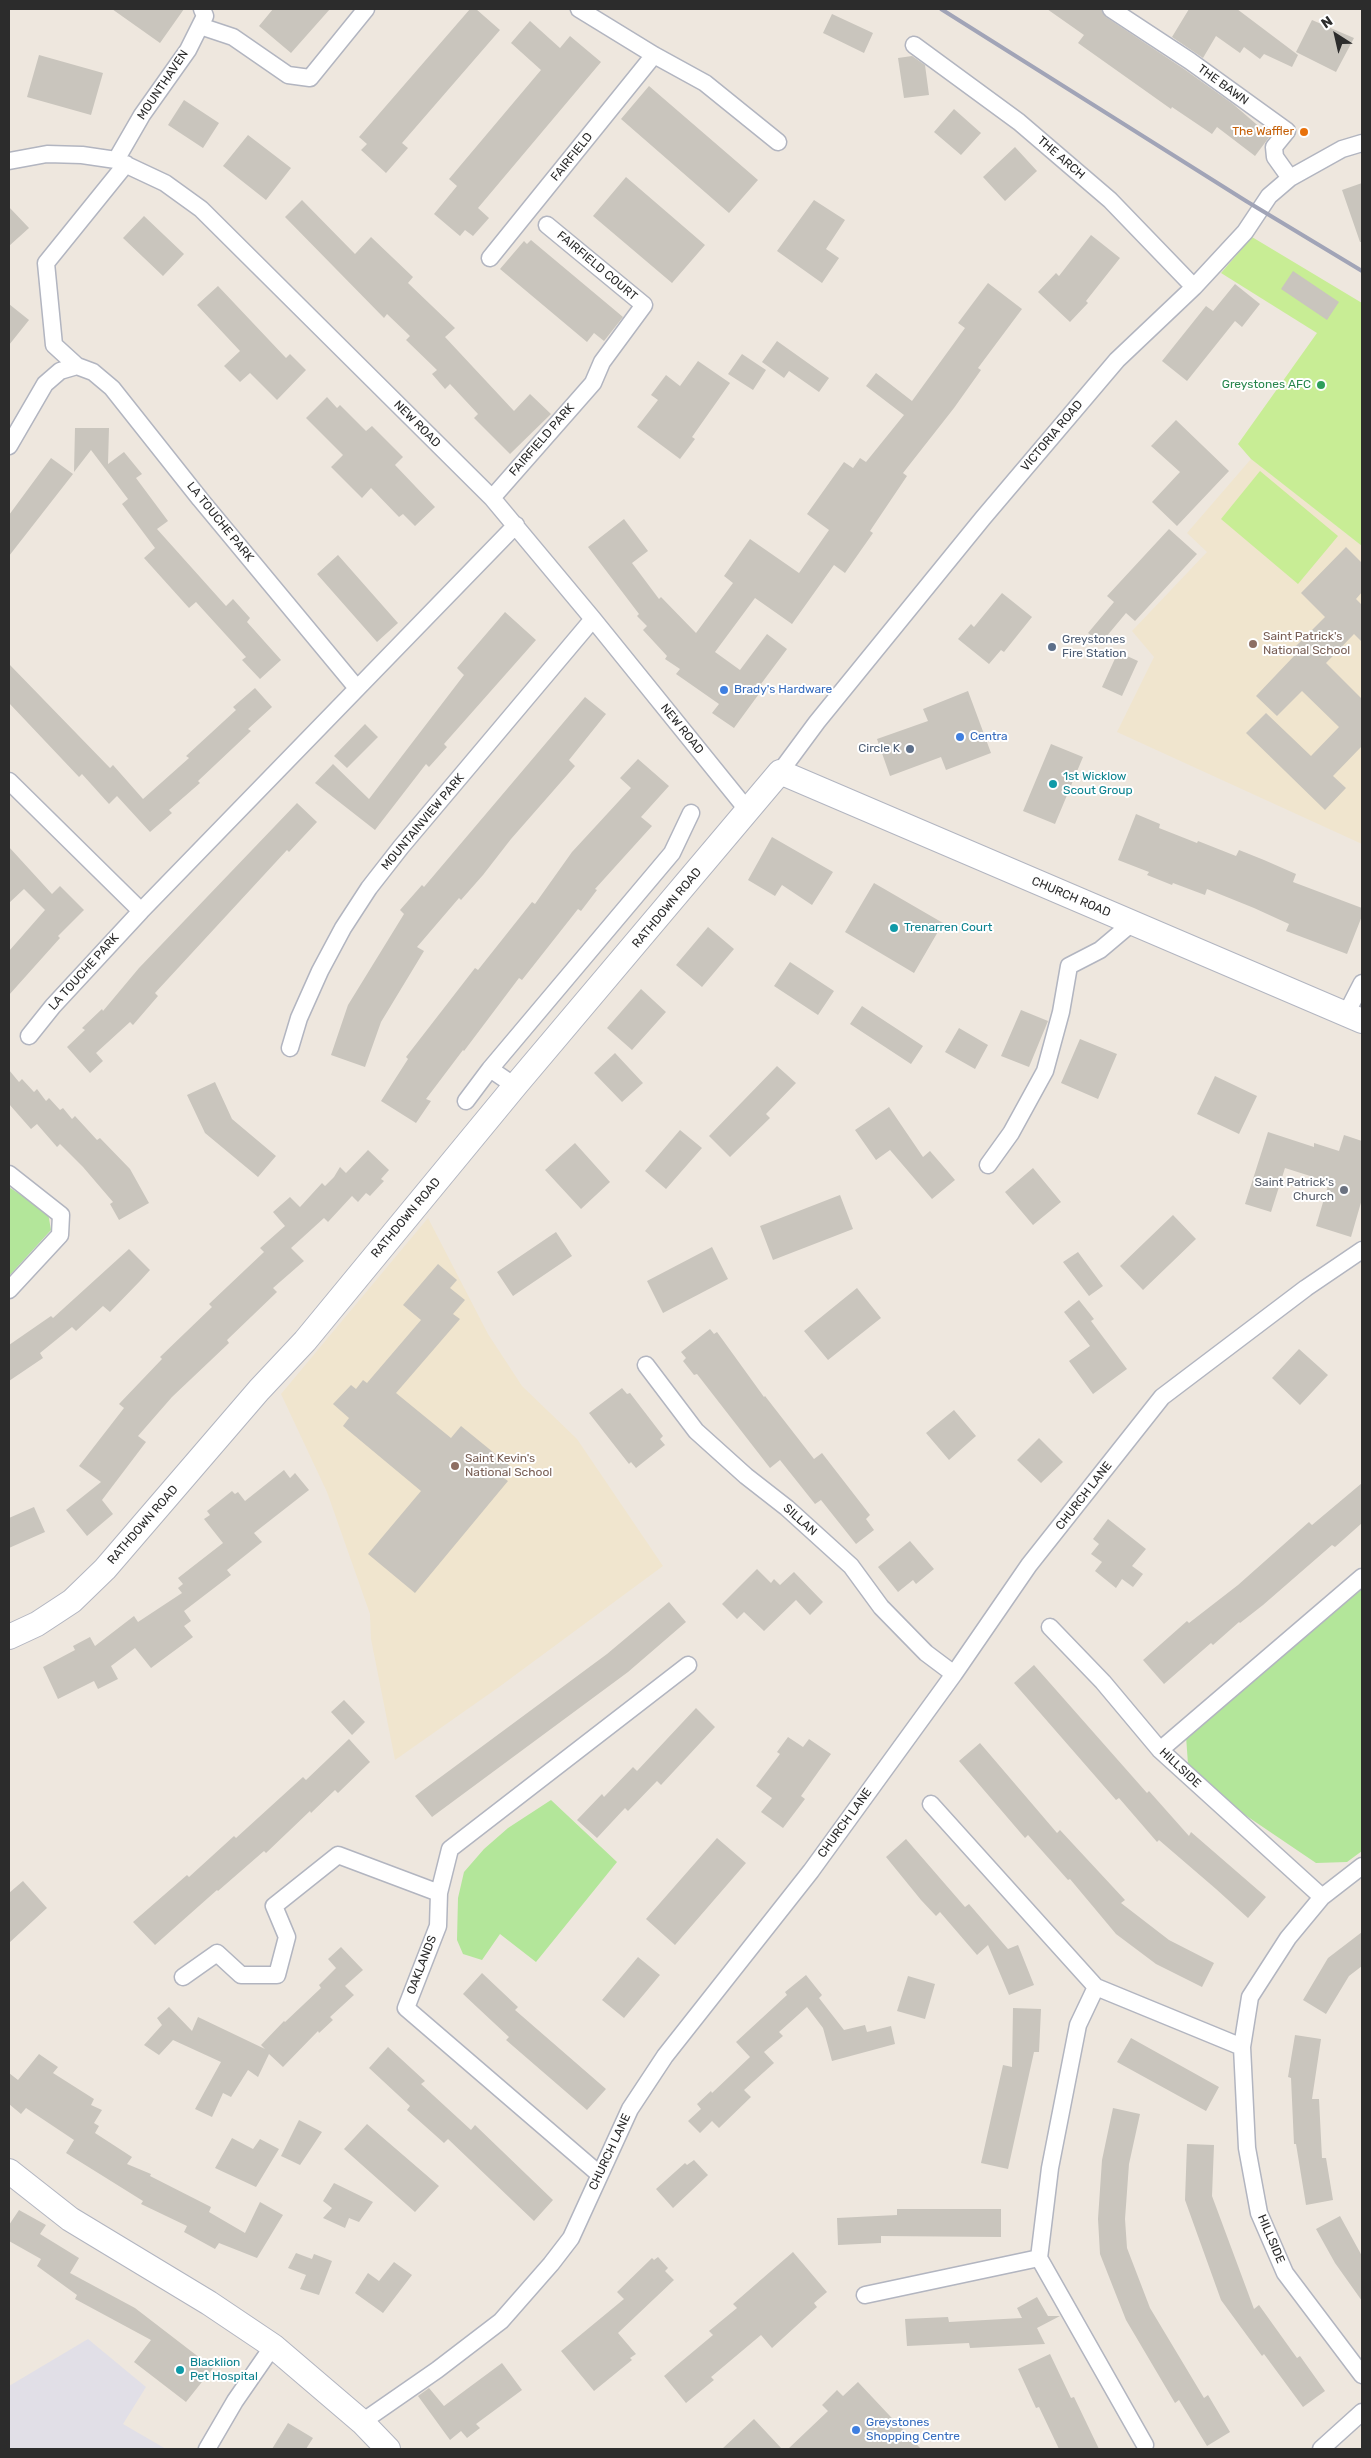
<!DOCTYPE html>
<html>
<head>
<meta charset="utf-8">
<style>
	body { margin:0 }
	#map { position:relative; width:1371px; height:2458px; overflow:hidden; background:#eee7de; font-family:Rubik,sans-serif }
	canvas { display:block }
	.frame { position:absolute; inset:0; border:10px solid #2c2c2c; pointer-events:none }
	.north { position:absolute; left:1311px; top:10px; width:50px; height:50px; -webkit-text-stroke:4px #fff; paint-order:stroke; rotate:325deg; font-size:14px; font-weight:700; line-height:20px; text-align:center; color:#2c2c2c }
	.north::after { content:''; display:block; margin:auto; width:18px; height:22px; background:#2c2c2c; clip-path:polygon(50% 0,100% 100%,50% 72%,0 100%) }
</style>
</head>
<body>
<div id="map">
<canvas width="1371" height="2458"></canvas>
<div class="frame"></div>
<div class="north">N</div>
</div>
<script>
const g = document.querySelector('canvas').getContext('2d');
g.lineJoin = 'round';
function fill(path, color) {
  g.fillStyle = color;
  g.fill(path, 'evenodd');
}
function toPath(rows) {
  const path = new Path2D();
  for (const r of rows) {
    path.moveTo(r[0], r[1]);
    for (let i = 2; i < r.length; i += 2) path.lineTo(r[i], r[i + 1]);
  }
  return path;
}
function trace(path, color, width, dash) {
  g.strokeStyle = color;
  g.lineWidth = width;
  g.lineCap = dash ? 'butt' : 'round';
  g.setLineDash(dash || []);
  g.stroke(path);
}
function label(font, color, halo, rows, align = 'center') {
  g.font = font + ' Rubik,sans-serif';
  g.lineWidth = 4;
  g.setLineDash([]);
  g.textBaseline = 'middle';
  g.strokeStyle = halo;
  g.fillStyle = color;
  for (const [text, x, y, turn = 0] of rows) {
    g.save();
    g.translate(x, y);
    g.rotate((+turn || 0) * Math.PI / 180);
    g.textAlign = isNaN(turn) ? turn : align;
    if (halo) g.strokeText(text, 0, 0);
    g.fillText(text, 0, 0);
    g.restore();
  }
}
fill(toPath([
	[88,2339,146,2387,123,2424,166,2449,9,2449,9,2386]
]), '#e1dfe7');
fill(toPath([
	[1251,459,1362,546,1362,844,1117,732,1154,657,1132,631,1207,552,1187,533],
	[428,1218,488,1334,522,1386,577,1439,663,1566,499,1687,395,1760,371,1639,370,1614,327,1492,281,1394]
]), '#f0e5ce');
fill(toPath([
	[9,1187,48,1213,51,1230,9,1276],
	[1362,1589,1362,1851,1347,1862,1316,1863,1220,1798,1188,1764,1186,1736],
	[551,1800,617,1862,536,1962,500,1934,482,1960,463,1954,457,1940,458,1898,464,1872,484,1849,508,1828]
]), '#b3e69a');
fill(toPath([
	[1252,237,1362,303,1362,546,1251,459,1238,444,1317,333,1221,273],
	[1260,471,1338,536,1298,584,1221,519]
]), '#c8ed95');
fill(toPath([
	[112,9,184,9,160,43],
	[273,9,330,9,291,53,259,26],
	[470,9,476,9,500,30,402,143,408,148,386,173,361,150,367,144,359,137],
	[1047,9,1101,9,1106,17,1184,69,1233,104,1270,136,1255,156,1217,127,1212,134,1172,107,1171,109,1078,43,1084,35],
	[1189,9,1237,9,1298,55,1292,67,1264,54,1260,59,1244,47,1240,53,1216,36,1203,58,1172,37],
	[832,14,873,33,864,53,823,33],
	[1312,20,1354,38,1336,72,1296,52],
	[530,21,560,48,570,36,601,62,478,208,489,218,473,236,465,230,460,236,434,214,457,186,449,179,541,70,511,43],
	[39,55,103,73,91,115,27,97],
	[912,56,925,65,929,95,904,98,898,58],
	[649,86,758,180,729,213,621,119],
	[184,100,219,123,203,148,168,125],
	[954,109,981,133,961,155,934,132],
	[248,135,291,168,266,200,223,166],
	[1015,147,1037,171,1005,201,983,177],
	[626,177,705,245,672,283,593,216],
	[1362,183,1362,242,1360,242,1342,190],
	[302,200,355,254,371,237,413,277,408,283,455,328,445,337,514,411,530,394,551,414,510,454,474,418,478,414,450,384,445,389,432,374,437,370,406,340,410,336,387,314,384,318,285,217],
	[814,200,845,220,826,249,839,258,822,283,777,251],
	[9,207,29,228,9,246],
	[144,216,184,254,163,276,123,238],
	[1091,235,1120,258,1086,301,1088,303,1070,322,1038,292,1056,273,1059,276],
	[531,240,623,317,604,341,594,333,587,342,500,269,524,241,527,244],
	[1293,271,1339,302,1327,320,1281,289],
	[988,283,1022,309,978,368,981,370,954,408,903,473,907,476,870,531,873,533,845,573,834,565,792,624,755,598,715,652,740,670,767,634,787,649,761,684,764,687,734,728,712,713,719,704,676,674,680,669,665,659,667,656,643,630,647,626,637,616,639,614,588,547,624,519,648,551,632,563,659,599,661,597,696,633,733,583,724,576,750,539,799,573,829,530,807,514,844,462,853,468,860,458,866,462,904,415,866,386,876,373,912,401,965,328,958,323],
	[1235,284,1260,304,1242,327,1235,321,1187,381,1162,361,1206,306,1213,311],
	[218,286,286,358,290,354,306,370,277,400,250,373,240,382,224,366,240,351,197,305],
	[9,304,29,320,9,345],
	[777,341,829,378,819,392,789,371,784,378,762,362],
	[742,354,766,370,753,390,728,374],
	[698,361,730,383,692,437,695,439,680,459,637,427,658,400,651,395,666,375,680,386],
	[327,397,337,408,340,405,366,431,372,426,403,457,395,465,435,507,415,526,403,514,399,517,371,488,362,498,331,467,343,455,306,418],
	[1176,420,1229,471,1177,526,1152,502,1180,472,1151,446],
	[75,428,109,428,108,464,124,452,142,474,136,478,168,521,157,529,226,606,233,599,250,618,247,622,281,660,260,679,242,660,246,657,196,602,189,608,144,558,155,548,122,504,128,499,91,450,74,472],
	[51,458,73,474,9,556,9,515],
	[1169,529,1197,554,1135,621,1126,613,1101,643,1088,633,1114,602,1107,596],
	[1346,547,1362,563,1362,592,1356,599,1362,605,1362,642,1354,634,1326,663,1362,699,1362,746,1333,776,1346,788,1325,810,1246,733,1266,713,1311,756,1339,727,1302,691,1277,716,1256,696,1295,655,1291,651,1325,617,1301,593],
	[338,555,398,623,377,642,317,574],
	[1002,593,1032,617,1004,652,1001,650,989,664,958,639,971,624,974,627],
	[505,612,536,640,444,744,447,747,429,767,426,764,375,830,315,783,333,764,369,799,464,675,457,668],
	[1118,652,1138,661,1122,696,1102,687],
	[9,664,110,768,113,765,143,799,189,758,186,756,236,710,233,707,255,688,272,707,248,729,251,731,198,781,200,783,169,810,172,813,150,832,117,796,109,804,82,774,79,777,9,703],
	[968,691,991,753,946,770,941,757,890,776,877,739,928,721,923,709],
	[585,697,606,714,569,760,575,766,511,839,483,875,461,900,459,898,417,947,424,951,381,1022,365,1067,331,1055,348,1005,404,914,400,910,422,885,424,887],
	[365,724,378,737,347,768,334,756],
	[1051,744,1083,757,1055,824,1023,811],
	[638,759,669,786,641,817,652,826,595,889,597,890,581,911,578,909,522,980,519,978,464,1051,463,1050,426,1099,431,1101,416,1123,381,1101,408,1059,406,1057,475,968,478,970,532,902,535,904,572,852,631,788,620,778],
	[297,803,317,822,289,852,287,850,155,993,158,996,133,1025,130,1022,96,1053,103,1061,90,1073,67,1047,85,1030,82,1028,102,1009,103,1011,139,968],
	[1136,814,1160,824,1159,828,1197,843,1198,841,1236,856,1239,850,1264,860,1296,874,1293,882,1362,908,1362,916,1347,954,1286,931,1289,924,1254,908,1207,889,1205,895,1173,883,1172,885,1147,875,1149,872,1118,860],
	[772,837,833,872,812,905,782,885,775,896,748,880],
	[9,847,52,894,60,886,84,910,58,936,60,938,9,995,9,951,45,910,24,889,9,903],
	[874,883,943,923,914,973,845,932],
	[708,927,734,949,702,987,676,965],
	[790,962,834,991,818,1015,774,986],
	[641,989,666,1012,632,1050,607,1028],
	[862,1006,923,1046,911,1064,850,1024],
	[1021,1010,1048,1021,1029,1067,1001,1056],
	[959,1028,988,1045,975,1069,945,1052],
	[1080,1039,1117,1054,1098,1099,1061,1083],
	[615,1053,643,1083,622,1102,594,1073],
	[777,1066,796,1083,766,1114,770,1118,730,1157,709,1136],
	[9,1070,19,1082,22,1079,34,1092,37,1089,46,1101,49,1098,60,1110,63,1108,72,1119,75,1116,97,1140,100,1138,130,1169,149,1203,119,1220,110,1204,113,1202,83,1167,60,1144,57,1147,37,1124,31,1129,9,1104],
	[1215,1076,1257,1096,1239,1134,1197,1114],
	[215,1082,232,1119,276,1156,258,1177,205,1133,187,1095],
	[889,1107,923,1157,930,1151,955,1180,932,1199,890,1150,876,1160,855,1130],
	[680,1130,702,1148,666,1189,645,1171],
	[1268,1132,1314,1147,1314,1143,1339,1151,1344,1135,1362,1141,1362,1199,1351,1237,1316,1226,1329,1182,1285,1168,1271,1212,1245,1204],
	[575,1143,610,1182,581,1209,545,1170],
	[368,1150,389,1170,381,1179,384,1181,370,1196,366,1193,358,1202,352,1196,328,1222,324,1218,291,1248,304,1261,273,1288,277,1292,227,1340,229,1343,172,1397,138,1436,146,1442,102,1500,113,1514,87,1536,66,1510,101,1482,79,1466,124,1408,119,1404,162,1359,160,1357,212,1307,209,1304,264,1252,260,1248,285,1226,273,1212,290,1197,300,1207,322,1183,325,1186,334,1177,340,1167,346,1173],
	[1033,1168,1061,1202,1033,1225,1005,1192],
	[840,1195,853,1229,773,1260,760,1226],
	[1173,1215,1196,1239,1143,1290,1120,1266],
	[556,1232,572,1256,513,1296,497,1272],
	[712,1247,728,1279,663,1313,647,1281],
	[129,1249,150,1270,140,1281,110,1312,103,1306,76,1331,72,1327,40,1353,43,1358,9,1381,9,1345,51,1316,53,1318],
	[1078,1252,1103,1286,1089,1296,1063,1262],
	[438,1264,457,1280,450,1288,465,1300,453,1314,460,1319,396,1393,451,1438,461,1426,510,1466,501,1476,508,1481,415,1593,368,1554,421,1491,343,1426,349,1418,333,1404,351,1385,356,1389,363,1380,367,1383,421,1320,403,1305],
	[857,1288,881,1318,828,1360,804,1331],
	[1079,1300,1094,1319,1091,1321,1127,1369,1093,1394,1069,1361,1090,1346,1064,1312],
	[710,1329,714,1334,717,1332,764,1397,765,1396,814,1459,822,1453,870,1515,866,1519,874,1530,856,1544,821,1500,815,1504,780,1460,770,1468,697,1374,694,1375,683,1361,686,1358,681,1352],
	[1299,1349,1328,1375,1300,1405,1272,1378],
	[622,1388,627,1394,630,1393,663,1436,660,1439,665,1445,636,1468,631,1462,629,1464,589,1413],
	[954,1410,976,1436,949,1460,926,1433],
	[1039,1438,1063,1462,1041,1483,1017,1460],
	[284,1470,290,1478,295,1473,309,1490,254,1533,262,1542,227,1570,231,1575,184,1611,191,1621,184,1626,193,1637,151,1668,135,1648,111,1666,118,1679,98,1689,94,1681,58,1699,43,1667,75,1650,73,1646,90,1637,95,1646,134,1616,138,1622,182,1593,178,1588,183,1584,178,1578,223,1543,204,1519,210,1515,207,1511,232,1491,235,1494,238,1492,245,1501],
	[1362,1483,1362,1523,1335,1547,1332,1545,1263,1605,1240,1623,1239,1622,1213,1645,1211,1643,1164,1684,1143,1660,1187,1621,1189,1623,1238,1585,1309,1522,1312,1525],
	[34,1507,45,1532,9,1548,9,1518],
	[1108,1519,1146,1549,1132,1566,1143,1574,1133,1587,1122,1579,1116,1588,1095,1571,1102,1562,1091,1554,1099,1544,1093,1539],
	[910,1541,934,1569,916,1584,913,1580,898,1592,878,1567],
	[757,1569,771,1583,774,1579,780,1585,794,1572,823,1602,810,1615,796,1600,764,1631,744,1612,737,1619,722,1604],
	[669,1602,686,1622,628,1672,432,1817,415,1796,607,1654],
	[1034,1665,1147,1793,1149,1791,1189,1836,1191,1832,1266,1897,1248,1918,1216,1889,1159,1840,1157,1842,1119,1798,1116,1800,1014,1683],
	[344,1700,365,1722,352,1735,331,1712],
	[696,1708,715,1727,661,1785,657,1781,628,1811,625,1808,597,1838,577,1820,602,1794,604,1797,633,1767,637,1771],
	[788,1737,803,1747,809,1739,831,1754,801,1796,805,1799,783,1828,761,1812,772,1798,756,1786,780,1754,777,1752],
	[349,1739,370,1762,338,1793,335,1790,311,1813,310,1811,266,1853,264,1851,218,1891,217,1890,155,1945,133,1922,187,1875,189,1877,234,1836,236,1838,303,1777,306,1780],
	[980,1743,1057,1833,1060,1830,1125,1900,1121,1903,1169,1940,1214,1963,1202,1987,1156,1964,1116,1934,1070,1879,1068,1880,1028,1835,1025,1838,959,1761],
	[717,1838,746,1863,675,1945,646,1919],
	[906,1839,965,1907,969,1904,1008,1949,1018,1945,1034,1985,1009,1995,988,1945,977,1955,940,1912,936,1916,921,1900,886,1857],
	[23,1881,47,1908,9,1943,9,1893],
	[1362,1932,1362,1966,1349,1976,1326,2014,1303,2000,1328,1958],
	[341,1947,363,1970,345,1986,354,1995,330,2017,333,2020,319,2033,318,2031,283,2067,269,2054,258,2077,248,2070,231,2097,223,2093,212,2117,195,2109,221,2062,173,2040,159,2055,144,2045,162,2025,157,2018,169,2007,192,2031,198,2017,265,2049,261,2045,284,2021,285,2022,321,1988,319,1985,336,1968,328,1959],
	[638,1957,660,1975,624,2018,602,2000],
	[482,1973,518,2007,515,2010,606,2089,587,2110,506,2040,509,2037,463,1994],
	[806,1975,822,1995,819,1998,844,2030,865,2025,867,2032,891,2026,895,2044,832,2061,823,2028,807,2007,779,2032,783,2036,764,2052,774,2063,744,2090,751,2097,719,2128,712,2121,700,2133,688,2121,701,2109,697,2104,711,2091,712,2093,750,2057,736,2042,787,1995,785,1992],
	[908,1976,935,1984,925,2019,897,2011],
	[1013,2008,1041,2009,1039,2052,1034,2052,1008,2169,981,2163,1003,2065,1012,2067],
	[1295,2035,1321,2039,1312,2099,1319,2099,1322,2158,1326,2158,1333,2200,1306,2205,1296,2144,1294,2144,1291,2078,1288,2077],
	[1131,2038,1219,2087,1206,2111,1117,2062],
	[388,2047,425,2081,421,2084,471,2130,475,2125,553,2200,534,2221,448,2139,444,2143,407,2110,410,2106,369,2068],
	[39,2054,58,2067,53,2073,94,2099,91,2105,102,2110,94,2123,99,2126,95,2133,132,2157,127,2164,151,2174,150,2176,211,2207,209,2212,245,2233,260,2202,283,2215,257,2258,219,2243,215,2249,184,2232,187,2226,141,2204,143,2201,66,2153,74,2140,26,2108,21,2114,9,2104,9,2073,18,2080],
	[1113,2108,1140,2114,1129,2164,1125,2219,1127,2248,1150,2308,1204,2398,1208,2395,1230,2432,1207,2446,1179,2400,1175,2403,1126,2320,1100,2254,1098,2219,1102,2160],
	[299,2120,322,2132,300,2165,281,2156],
	[367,2124,439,2186,415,2212,344,2149],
	[232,2138,253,2149,260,2139,279,2149,256,2187,215,2168],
	[1187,2144,1214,2145,1212,2196,1254,2309,1259,2305,1297,2358,1300,2356,1325,2391,1303,2407,1264,2354,1262,2356,1221,2300,1185,2200],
	[694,2160,708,2175,673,2208,656,2189,685,2163,687,2165],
	[334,2183,373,2202,359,2222,349,2218,345,2228,323,2218,332,2208,323,2201],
	[897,2209,1001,2209,1001,2237,881,2236,881,2243,838,2245,837,2218,897,2215],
	[19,2210,46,2225,40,2234,79,2258,70,2273,135,2308,213,2368,186,2402,134,2362,151,2340,75,2299,77,2295,37,2266,41,2259,9,2241,9,2225],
	[1340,2216,1362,2256,1362,2301,1335,2263,1316,2229],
	[793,2252,827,2292,814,2303,817,2307,772,2348,761,2335,711,2377,714,2380,686,2403,664,2376,713,2335,709,2331,737,2308,733,2304],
	[296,2253,312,2259,314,2254,332,2261,319,2295,300,2289,306,2275,288,2268],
	[658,2257,668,2268,665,2271,674,2280,618,2333,636,2354,630,2358,632,2360,594,2391,561,2351,624,2299,617,2292,652,2258,654,2260],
	[394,2262,412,2275,383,2313,355,2293,368,2273,379,2281],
	[1037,2297,1048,2316,1060,2316,1037,2328,1045,2344,970,2348,969,2343,907,2346,905,2319,948,2317,949,2322,1022,2318,1017,2308],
	[1050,2354,1071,2398,1074,2397,1099,2449,1059,2449,1039,2407,1036,2408,1018,2369],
	[502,2363,522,2390,476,2424,480,2428,467,2438,461,2431,450,2440,418,2396,429,2388,444,2406],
	[858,2382,921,2449,788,2449,828,2411,822,2405,837,2390,843,2396],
	[754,2419,782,2449,722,2449],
	[288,2423,313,2438,306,2449,272,2449]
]), '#c9c5bd');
const street = toPath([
	[579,9,654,55,705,83,778,142],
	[1111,9,1190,61,1287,131,1274,147,1275,157,1290,178],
	[200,26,233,37,288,75,310,78,366,9],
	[914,45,1019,122,1110,200,1194,287],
	[116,160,142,115,188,50,205,16,202,9],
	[9,161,47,154,82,155,116,160,165,183,201,209,492,498,593,619,749,812],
	[490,258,654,55],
	[77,366,93,372,112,388,200,499,356,687],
	[9,446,45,384,60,371,77,366,54,345,46,263,126,164],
	[492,498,593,383,602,362,644,305,547,225],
	[780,772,817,722,983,518,1117,360,1194,287,1245,232,1269,196,1290,178,1342,149,1362,143],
	[9,781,141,911],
	[1346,1014,1362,983],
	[29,1036,53,1006,141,911,516,525],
	[290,1048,299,1018,320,971,343,928,369,888,401,847,593,619],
	[490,1069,515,1086],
	[466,1101,490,1069,672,853,691,813],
	[988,1165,1011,1133,1045,1071,1061,1012,1069,966,1100,950,1132,923],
	[9,1174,61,1215,60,1235,9,1290],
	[646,1365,696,1431,746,1476,787,1508,851,1566,881,1607,926,1653,954,1674],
	[1050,1627,1103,1682,1160,1750,1322,1897,1362,1866],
	[1160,1750,1362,1577],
	[931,1804,1096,1987],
	[1322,1897,1288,1938,1250,1997,1242,2047,1247,2148,1259,2213,1285,2273,1362,2375],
	[183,1977,217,1953,241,1975,277,1975,287,1937,274,1906,338,1855,439,1893],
	[599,2174,406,2008,438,1926,439,1893,450,1849,688,1665],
	[865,2295,1039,2258],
	[362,2422,437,2370,501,2321,551,2264,571,2238,630,2109,665,2056,811,1871,954,1674,1029,1565,1162,1397,1306,1288,1362,1250],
	[1145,2445,1039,2258,1050,2168,1078,2025,1096,1987,1242,2047],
	[207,2449,235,2401,273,2346],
	[1321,2449,1362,2412]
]);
const secondary = toPath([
	[9,1637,37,1624,72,1601,105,1569,259,1390,305,1341,515,1086,780,772,1362,1021],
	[9,2171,70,2219,209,2303,273,2346,362,2422,388,2449]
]);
trace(street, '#b2b5c0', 19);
trace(secondary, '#b2b5c0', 26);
trace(street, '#fff', 16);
trace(secondary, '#fff', 24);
trace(toPath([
	[941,9,1246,201,1362,271]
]), '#a1a4b7', 4);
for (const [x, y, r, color] of [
	[1304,132,5,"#e8710a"],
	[1321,385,5,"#2e9e5b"],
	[1253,644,5,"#8d6e63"],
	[1052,647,5,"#5c6f8a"],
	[724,690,5,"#3f7fe0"],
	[960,737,5,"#3f7fe0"],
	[910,749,5,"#5c6f8a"],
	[1053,784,5,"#0f9aa8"],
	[894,928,5,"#0f9aa8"],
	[1344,1190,5,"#6b7280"],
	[455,1466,5,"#8d6e63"],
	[180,2370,5,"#0f9aa8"],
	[856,2430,5,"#3f7fe0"]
]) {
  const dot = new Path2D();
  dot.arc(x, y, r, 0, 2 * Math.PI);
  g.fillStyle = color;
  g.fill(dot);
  trace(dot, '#fff', 2);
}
label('12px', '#2c2c2c', '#fff', [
	["MOUNTHAVEN",163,85,-56],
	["THE BAWN",1223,85,36],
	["FAIRFIELD",572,157,-51],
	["THE ARCH",1061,158,41],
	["FAIRFIELD COURT",597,266,40],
	["NEW ROAD",417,424,45],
	["VICTORIA ROAD",1052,436,-50],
	["FAIRFIELD PARK",542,440,-49],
	["LA TOUCHE PARK",220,522,51],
	["NEW ROAD",682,729,51],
	["MOUNTAINVIEW PARK",423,822,-50],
	["CHURCH ROAD",1071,897,23],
	["RATHDOWN ROAD",667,908,-50],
	["LA TOUCHE PARK",84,972,-48],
	["RATHDOWN ROAD",406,1218,-50],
	["CHURCH LANE",1084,1496,-52],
	["SILLAN",800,1520,42],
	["RATHDOWN ROAD",143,1525,-49],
	["HILLSIDE",1180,1768,43],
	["CHURCH LANE",845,1823,-54],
	["OAKLANDS",422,1965,-69],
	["CHURCH LANE",610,2152,-65],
	["HILLSIDE",1271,2239,67]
]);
label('12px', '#c56008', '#fff', [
	["The Waffler",1294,132]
], 'right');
label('12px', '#27864d', '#fff', [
	["Greystones AFC",1311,385]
], 'right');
label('12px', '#785e54', '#fff', [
	["Saint Patrick's",1263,637],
	["National School",1263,651],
	["Saint Kevin's",465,1459],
	["National School",465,1473]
], 'left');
label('12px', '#4e5e75', '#fff', [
	["Greystones",1062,640],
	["Fire Station",1062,654],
	["Circle K",900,749,"right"]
], 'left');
label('12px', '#366cbe', '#fff', [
	["Brady's Hardware",734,690],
	["Centra",970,737],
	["Greystones",866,2423],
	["Shopping Centre",866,2437]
], 'left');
label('12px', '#0d838f', '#fff', [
	["1st Wicklow",1063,777],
	["Scout Group",1063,791],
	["Trenarren Court",904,928],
	["Blacklion",190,2363],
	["Pet Hospital",190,2377]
], 'left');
label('12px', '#5b616d', '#fff', [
	["Saint Patrick's",1334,1183],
	["Church",1334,1197]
], 'right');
</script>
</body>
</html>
